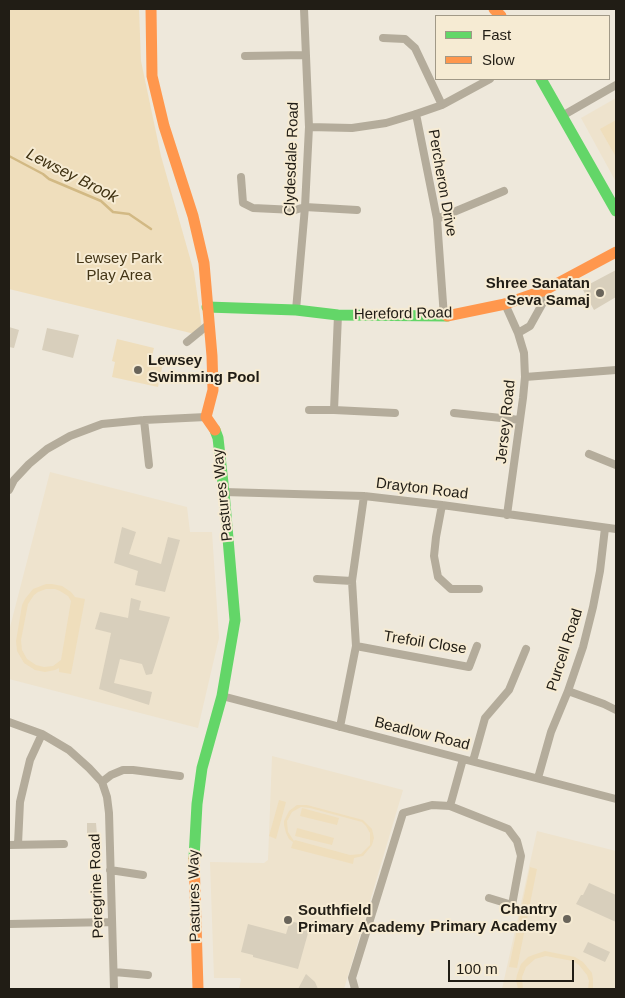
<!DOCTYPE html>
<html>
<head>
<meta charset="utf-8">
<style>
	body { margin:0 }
	#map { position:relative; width:625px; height:998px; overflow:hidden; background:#eee8db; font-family:Helvetica,sans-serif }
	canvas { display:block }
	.frame { position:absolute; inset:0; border:10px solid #211d15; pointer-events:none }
	.legend { position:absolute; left:435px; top:15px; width:175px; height:65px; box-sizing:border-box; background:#f6ebd3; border:1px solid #a19987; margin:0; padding:6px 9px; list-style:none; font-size:15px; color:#211d15 }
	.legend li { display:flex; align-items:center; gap:10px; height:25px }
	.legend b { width:25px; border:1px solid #a19987 }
	.scale { position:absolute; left:448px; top:960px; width:126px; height:22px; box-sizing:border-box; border:2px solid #211d15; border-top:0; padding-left:6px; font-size:15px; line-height:18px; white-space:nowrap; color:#211d15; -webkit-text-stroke:4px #f6ebd3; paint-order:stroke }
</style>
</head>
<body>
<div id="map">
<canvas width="625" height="998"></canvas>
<div class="frame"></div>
<ul class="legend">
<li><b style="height:6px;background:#63d668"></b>Fast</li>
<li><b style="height:6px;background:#ff974d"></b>Slow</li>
</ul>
<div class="scale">100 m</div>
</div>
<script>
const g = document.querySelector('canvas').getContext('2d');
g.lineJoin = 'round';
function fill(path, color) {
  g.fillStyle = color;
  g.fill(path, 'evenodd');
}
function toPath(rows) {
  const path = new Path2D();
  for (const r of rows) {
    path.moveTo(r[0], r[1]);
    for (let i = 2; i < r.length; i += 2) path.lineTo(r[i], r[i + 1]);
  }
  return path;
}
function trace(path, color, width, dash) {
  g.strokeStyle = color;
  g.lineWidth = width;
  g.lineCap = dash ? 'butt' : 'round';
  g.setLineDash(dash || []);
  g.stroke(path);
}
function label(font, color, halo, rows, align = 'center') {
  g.font = font + ' Helvetica,sans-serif';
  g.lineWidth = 4;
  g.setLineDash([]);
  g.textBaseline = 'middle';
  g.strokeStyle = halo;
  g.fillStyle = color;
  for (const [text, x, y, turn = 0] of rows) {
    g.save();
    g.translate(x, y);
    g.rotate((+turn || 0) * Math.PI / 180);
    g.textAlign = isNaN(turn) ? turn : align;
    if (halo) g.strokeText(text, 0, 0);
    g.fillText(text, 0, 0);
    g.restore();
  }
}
fill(toPath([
	[616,98,616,182,581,118],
	[50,472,187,507,190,532,212,532,219,638,198,728,9,679,9,631],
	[272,756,403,790,344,989,239,989,241,980,240,978,214,978,210,862,264,863,268,860],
	[537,831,616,851,616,986,615,989,502,989]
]), '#eee3cd');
fill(toPath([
	[9,9,139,9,141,61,161,156,194,272,203,336,9,289],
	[616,120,616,157,600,129],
	[117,339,154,348,151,360,163,363,158,387,112,377,115,362,112,361],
	[46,584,52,584,62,586,71,592,75,597,85,599,71,674,59,672,59,668,55,670,45,672,35,670,24,663,17,651,16,641,22,605,25,599,33,589],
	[46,589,55,589,60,591,68,596,71,601,61,660,53,666,44,667,36,665,27,659,22,650,21,640,28,604,34,595,38,592],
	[279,800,286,802,276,839,269,836],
	[297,805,307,805,363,820,372,829,374,838,372,845,363,856,354,858,353,864,291,848,293,842,289,839,286,833,284,825,284,821,289,811],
	[301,807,310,808,362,822,366,826,370,833,370,845,361,854,350,855,295,840,294,841,288,832,287,821,292,812],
	[302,808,339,818,337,825,300,816],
	[297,828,334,838,332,845,295,836],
	[530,867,537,869,517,968,509,967],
	[545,951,575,957,583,962,592,973,593,979,593,989,588,989,589,981,587,975,579,965,573,961,546,956,535,959,526,967,522,977,523,989,518,989,516,980,517,975,521,964,528,957,533,955]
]), '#efdebc');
trace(toPath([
	[9,156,43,174,49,179,101,201,113,212,129,214,151,229]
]), '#d2b984', 2.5);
fill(toPath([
	[616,270,616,297,594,310,582,288],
	[9,327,19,330,14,348,9,347],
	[47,328,79,335,73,358,42,350],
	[122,527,136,532,129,554,161,564,168,537,180,540,165,592,135,585,138,571,114,563],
	[131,598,141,601,139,610,170,617,152,674,146,675,142,664,120,659,114,683,152,692,149,705,99,689,111,633,95,629,100,612,128,618],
	[87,823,96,823,97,835,87,835],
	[589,883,616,895,616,922,576,904,581,895,583,895],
	[290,921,310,926,298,969,253,957,253,955,241,952,248,924,286,934],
	[588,942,610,952,605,962,583,952],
	[306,974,315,982,318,989,298,989]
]), '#d8cfbc');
trace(toPath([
	[383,38,405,39,415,48,442,105],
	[245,56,306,55],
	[416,114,437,219,444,317],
	[562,116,616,85],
	[309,127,352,128,386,123,416,114,442,105,490,79],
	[241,177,243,203,253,208,295,210,305,207,357,210],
	[437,219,504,191],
	[505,304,518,333],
	[296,310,305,207,309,127,304,9],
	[187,342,209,324],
	[525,377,616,370],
	[309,410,334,410,338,315],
	[334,410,395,413],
	[454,413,520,420],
	[144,420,149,465],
	[589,454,616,465],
	[9,490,14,480,29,464,47,449,70,436,102,424,144,420,206,417],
	[224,492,364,496,442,505,616,529],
	[442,505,436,537,434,556,438,577,451,589,479,589],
	[507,515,523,398,525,377,524,353,518,333,530,326,545,299,545,290],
	[317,579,352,581],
	[356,646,469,667,477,646],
	[568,691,604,704,616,710],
	[222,696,616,799],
	[9,722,42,734,69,750,89,768,102,782,107,797,109,813,114,989],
	[340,727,356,646,352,581,364,496],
	[473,761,485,718,509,690,526,649],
	[538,778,551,732,568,691,583,647,593,607,600,571,605,528],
	[102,782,111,775,123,770,133,770,180,776],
	[450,806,508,829,517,841,521,856,512,905,489,898],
	[18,844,20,802,30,760,42,734],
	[9,845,64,844],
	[110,870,143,875],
	[9,924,112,922],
	[114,972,148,975],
	[355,989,352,978,403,813,432,805,450,806,463,759]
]), '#b4ac9b', 8);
trace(toPath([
	[541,79,616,211],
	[207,307,296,310,338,315,447,316],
	[194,858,197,804,202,768,222,696,235,620,224,492,218,438,215,430]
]), '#63d668', 11);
trace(toPath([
	[151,9,152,76,164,126,193,216,204,263,212,356,213,390,206,417,215,430],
	[494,9,501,16],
	[447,316,505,304,545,290,616,252],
	[194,858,198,989]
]), '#ff974d', 11);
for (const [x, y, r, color] of [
	[600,293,5,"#69645a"],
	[138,370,5,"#69645a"],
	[567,919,5,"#69645a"],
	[288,920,5,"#69645a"]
]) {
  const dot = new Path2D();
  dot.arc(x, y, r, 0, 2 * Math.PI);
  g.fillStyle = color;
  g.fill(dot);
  trace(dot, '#f6ebd3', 2);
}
label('15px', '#211d15', '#f6ebd3', [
	["Clydesdale Road",292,159,-88],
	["Percheron Drive",442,183,80],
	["Hereford Road",403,314,-1],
	["Jersey Road",506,422,-84],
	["Drayton Road",422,489,7],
	["Pastures Way",223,495,-96],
	["Trefoil Close",425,643,9],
	["Purcell Road",565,650,-72],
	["Beadlow Road",422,734,14],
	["Peregrine Road",97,886,-92],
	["Pastures Way",195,896,-91]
]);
label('15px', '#433516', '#f6ebd3', [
	["Lewsey Park",119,259],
	["Play Area",119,276]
]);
label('bold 15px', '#211d15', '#f6ebd3', [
	["Shree Sanatan",590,284],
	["Seva Samaj",590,301],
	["Lewsey",148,361,"left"],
	["Swimming Pool",148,378,"left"],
	["Chantry",557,910],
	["Primary Academy",557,927],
	["Southfield",298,911,"left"],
	["Primary Academy",298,928,"left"]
], 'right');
label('italic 16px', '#3e3010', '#f6ebd3', [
	["Lewsey Brook",72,176,27]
]);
</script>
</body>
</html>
